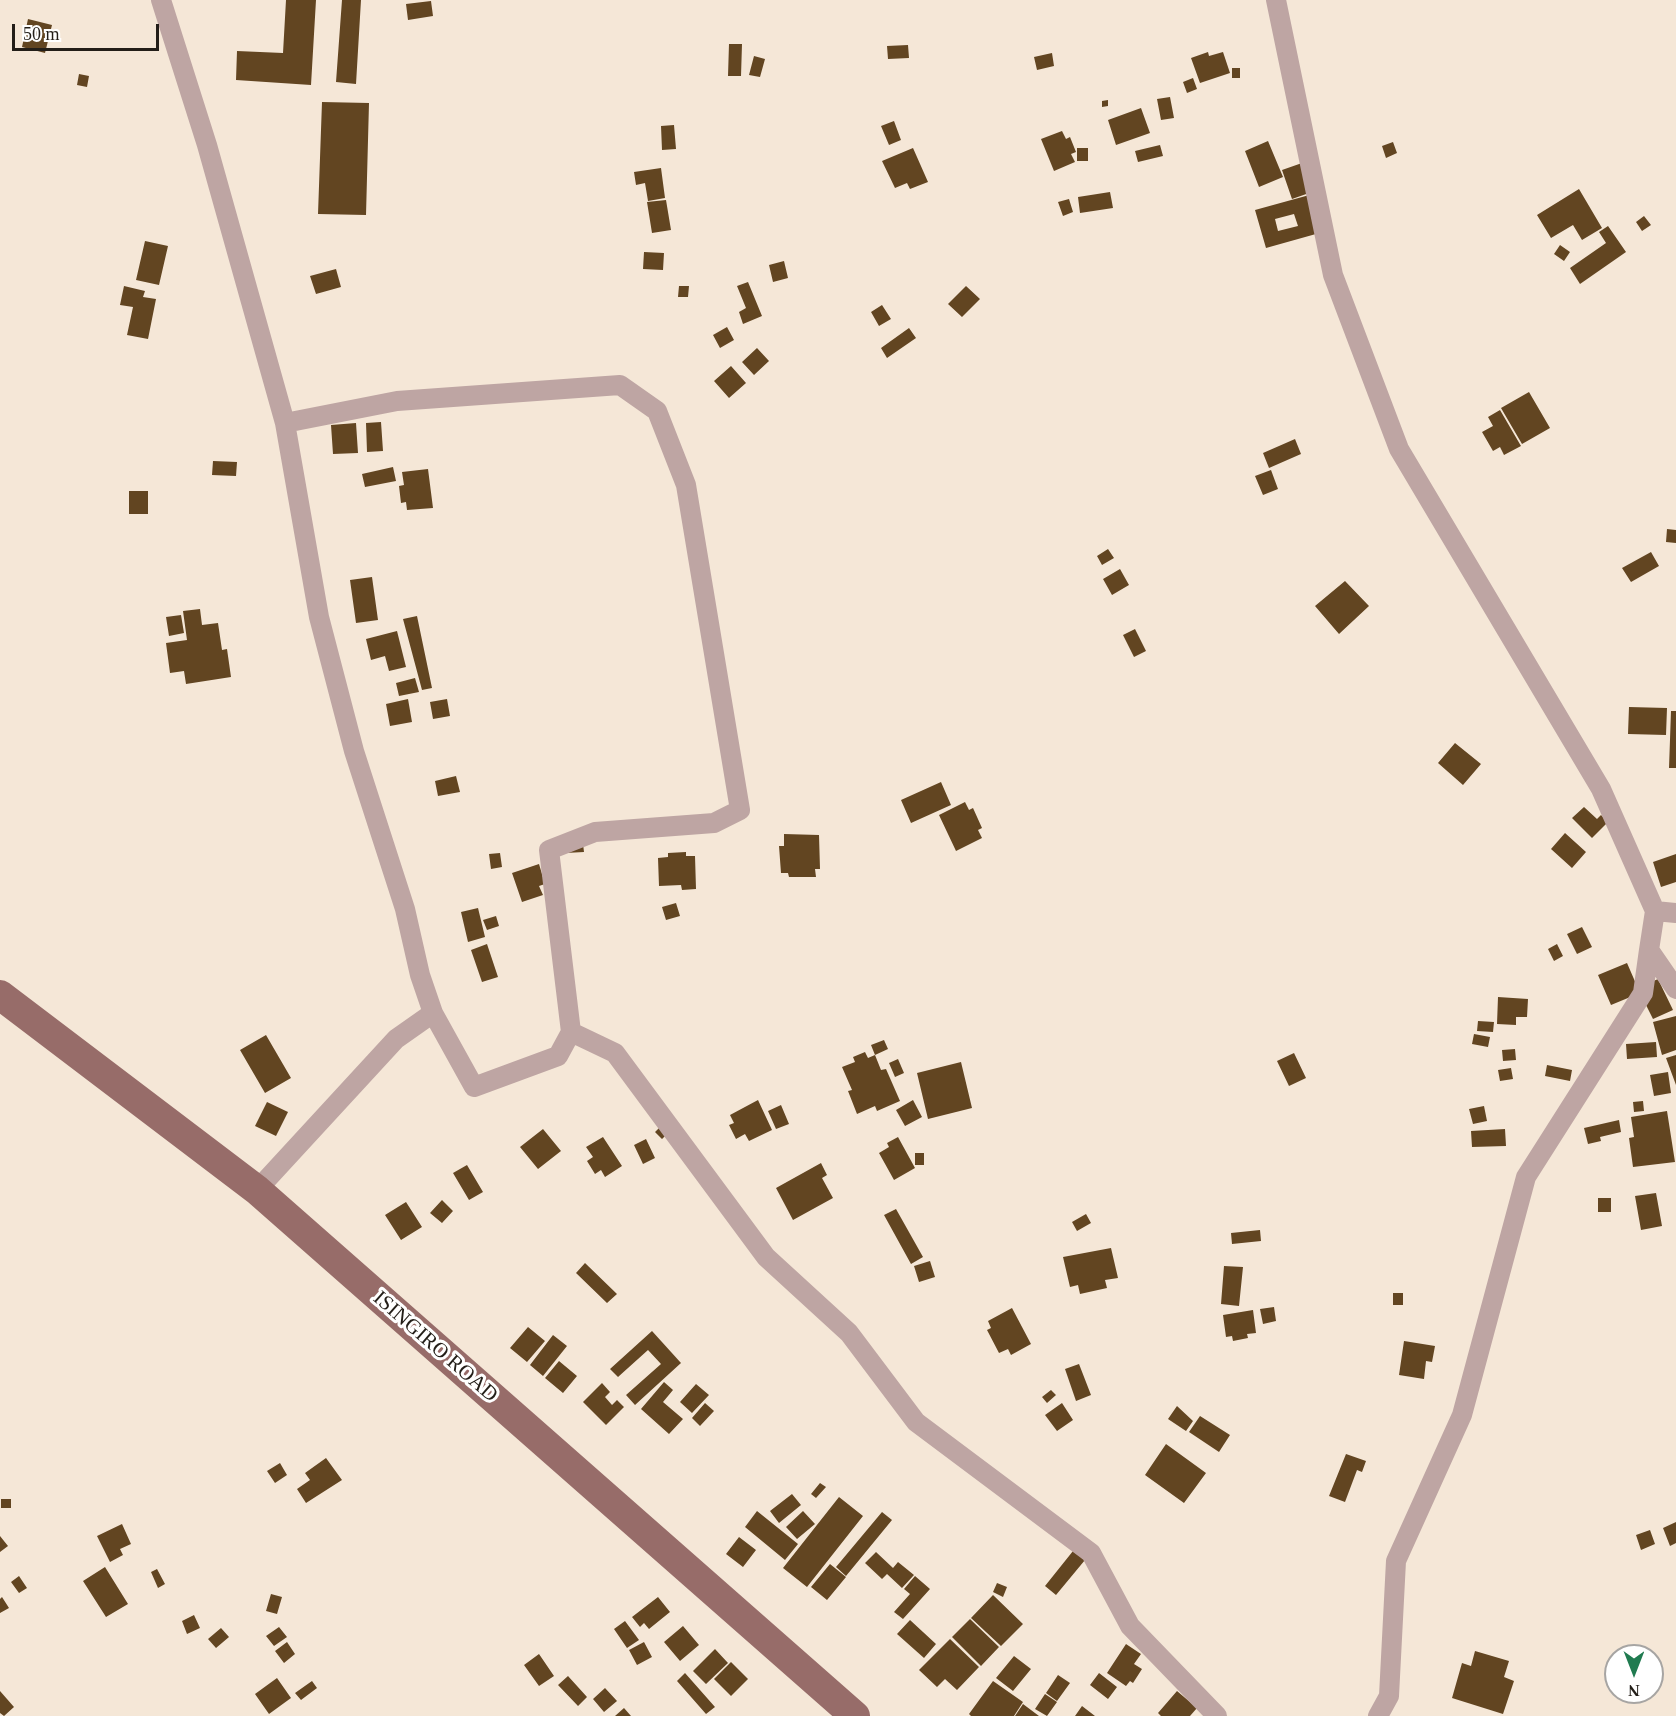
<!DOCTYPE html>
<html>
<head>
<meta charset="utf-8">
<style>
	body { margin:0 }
	#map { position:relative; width:1676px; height:1716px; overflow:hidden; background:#f5e7d7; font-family:Georgia,serif }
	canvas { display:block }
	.north { position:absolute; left:1604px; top:1644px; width:60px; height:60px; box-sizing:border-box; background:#fff; border:2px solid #a7a5a3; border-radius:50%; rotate:180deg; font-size:16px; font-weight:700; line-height:24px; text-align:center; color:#231e18 }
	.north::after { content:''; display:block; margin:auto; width:21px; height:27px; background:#207b50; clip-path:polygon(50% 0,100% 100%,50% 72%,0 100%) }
	.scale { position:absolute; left:12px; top:24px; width:147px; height:27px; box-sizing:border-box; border:3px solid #231e18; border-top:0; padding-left:8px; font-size:18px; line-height:21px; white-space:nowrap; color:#231e18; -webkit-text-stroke:4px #fff; paint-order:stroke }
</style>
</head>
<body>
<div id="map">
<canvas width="1676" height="1716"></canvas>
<div class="north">N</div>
<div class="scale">50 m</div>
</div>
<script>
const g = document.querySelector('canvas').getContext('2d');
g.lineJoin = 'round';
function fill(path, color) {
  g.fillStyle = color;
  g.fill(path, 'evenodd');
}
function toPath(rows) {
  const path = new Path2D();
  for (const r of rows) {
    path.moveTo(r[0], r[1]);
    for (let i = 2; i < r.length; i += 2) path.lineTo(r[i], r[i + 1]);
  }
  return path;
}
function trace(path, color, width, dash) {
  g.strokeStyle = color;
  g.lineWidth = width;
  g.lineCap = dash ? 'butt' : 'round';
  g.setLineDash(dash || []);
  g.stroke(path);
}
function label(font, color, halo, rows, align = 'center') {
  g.font = font + ' Georgia,serif';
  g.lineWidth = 6;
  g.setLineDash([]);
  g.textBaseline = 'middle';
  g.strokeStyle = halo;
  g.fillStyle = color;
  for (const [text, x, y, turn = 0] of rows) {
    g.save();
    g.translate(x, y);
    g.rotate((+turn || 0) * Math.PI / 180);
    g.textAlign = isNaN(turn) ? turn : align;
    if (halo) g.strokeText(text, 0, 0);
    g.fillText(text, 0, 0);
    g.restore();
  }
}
fill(toPath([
	[286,0,316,0,311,85,236,80,237,51,283,53],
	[342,0,361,0,356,84,336,82],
	[431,1,433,16,408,20,406,4],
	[28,19,52,25,45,53,22,47],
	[729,44,742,44,741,76,728,76],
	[908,45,909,58,888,59,887,46],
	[1208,52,1209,56,1223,52,1230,73,1200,83,1191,58],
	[1052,53,1054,66,1037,70,1034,57],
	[754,56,765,59,760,77,749,75],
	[1232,68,1240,68,1240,78,1232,78],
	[79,74,89,76,87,87,77,85],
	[1193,78,1197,89,1187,93,1183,82],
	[1170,97,1174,118,1161,120,1157,99],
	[1108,100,1108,106,1102,107,1102,101],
	[322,102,369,103,366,215,318,214],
	[1141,108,1150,133,1116,145,1108,120],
	[894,121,901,140,889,145,881,126],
	[674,125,676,149,662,150,661,126],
	[1062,131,1066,139,1070,137,1076,152,1071,154,1075,162,1054,171,1041,139],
	[1268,141,1283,177,1259,187,1245,151],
	[1393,142,1397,153,1386,158,1382,146],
	[1160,145,1163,156,1138,162,1135,151],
	[913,148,928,182,910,189,907,183,895,188,882,161],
	[1077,148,1088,148,1088,161,1077,161],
	[1302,163,1312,192,1292,199,1282,170],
	[661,168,665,198,648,201,645,183,636,185,634,172],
	[1579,189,1602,228,1582,240,1573,225,1551,238,1537,215],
	[1110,192,1113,208,1080,213,1078,197],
	[1313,194,1323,232,1266,248,1255,210],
	[1294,214,1298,226,1278,231,1275,219],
	[1069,199,1073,212,1063,216,1058,202],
	[666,200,671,230,652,233,647,202],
	[1644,216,1651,225,1642,231,1636,222],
	[1608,226,1626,252,1580,284,1570,268,1606,243,1599,232],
	[145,241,168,246,159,285,136,280],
	[1560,245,1570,252,1564,261,1554,254],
	[644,252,664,253,663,270,643,269],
	[784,261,788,278,773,282,769,265],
	[336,269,341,287,316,294,310,276],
	[748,282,762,316,743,324,739,312,746,308,737,286],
	[124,286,145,291,143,297,156,299,148,339,127,335,133,307,120,305],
	[679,286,689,286,688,297,678,297],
	[966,286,980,299,962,317,948,304],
	[882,305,891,319,879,326,871,312],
	[727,327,734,340,720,348,713,335],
	[909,328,916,338,887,358,881,348],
	[757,348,769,361,754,375,742,362],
	[731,366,746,383,729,398,714,381],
	[1529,392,1550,428,1522,444,1501,408],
	[1500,410,1521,446,1504,455,1500,447,1493,451,1482,432,1493,426,1488,417],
	[381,422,383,451,367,452,366,423],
	[356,423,358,453,333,454,331,425],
	[1295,439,1301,454,1269,468,1263,453],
	[213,461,237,462,236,476,212,475],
	[393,467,396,481,365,487,362,474],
	[428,469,433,508,407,510,406,502,401,503,399,486,404,485,402,472],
	[1271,470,1278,489,1263,495,1255,476],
	[129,491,148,491,148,514,129,514],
	[1667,529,1676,530,1676,543,1666,542],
	[1108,549,1114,558,1102,565,1097,556],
	[1651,552,1659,566,1631,582,1622,568],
	[1120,569,1129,585,1112,595,1103,579],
	[372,577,378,620,356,623,350,580],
	[1345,581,1369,606,1339,634,1315,606],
	[200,609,202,625,218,623,222,650,227,649,231,677,186,684,184,671,170,673,166,643,187,640,183,611],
	[181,615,184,633,169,636,166,617],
	[417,616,432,688,422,690,403,619],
	[1135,629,1146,651,1134,657,1123,635],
	[397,631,406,667,389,671,385,656,371,660,366,639],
	[415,678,419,692,399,696,396,683],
	[408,699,412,722,390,726,386,704],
	[447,699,450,716,433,719,430,702],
	[1629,707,1667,708,1666,735,1628,734],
	[1671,711,1676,711,1676,768,1669,768],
	[1455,743,1481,764,1463,785,1438,763],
	[456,776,460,792,438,796,435,781],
	[941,782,951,805,911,823,901,800],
	[965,802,969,810,973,808,982,828,978,830,982,838,956,851,939,815],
	[1584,807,1597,819,1601,815,1608,822,1592,838,1572,818],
	[1565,833,1586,852,1572,868,1551,849],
	[784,834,819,835,820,869,815,869,816,877,789,877,788,873,781,873,779,846,784,846],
	[583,844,584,852,565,853],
	[686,852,686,856,695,856,696,889,682,890,681,885,659,886,658,858,668,857,668,853],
	[500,853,502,867,491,869,489,854],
	[1676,854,1676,882,1661,887,1653,862],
	[539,864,545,884,539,886,543,895,522,902,512,873],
	[676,903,680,916,666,920,662,907],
	[478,908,485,937,468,942,461,912],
	[496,916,499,926,487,930,483,920],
	[1582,927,1592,947,1577,954,1567,934],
	[487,944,498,977,482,982,471,950],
	[1557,944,1563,956,1554,961,1548,949],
	[1627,963,1640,993,1611,1005,1598,975],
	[1658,979,1673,1010,1653,1019,1642,997,1649,983],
	[1498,997,1528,999,1527,1017,1516,1017,1516,1025,1497,1024],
	[1676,1016,1676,1050,1662,1055,1653,1022],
	[1478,1021,1494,1022,1493,1032,1477,1031],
	[1474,1034,1490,1037,1488,1047,1472,1044],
	[266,1035,291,1078,265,1093,240,1050],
	[884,1040,888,1049,875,1055,871,1045],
	[1656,1042,1657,1057,1627,1059,1626,1044],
	[1515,1049,1516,1060,1503,1061,1502,1050],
	[865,1052,868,1058,875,1055,881,1070,886,1069,900,1101,877,1111,875,1106,857,1114,848,1091,852,1090,842,1067,855,1062,853,1057],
	[1294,1053,1306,1078,1289,1086,1277,1061],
	[1676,1055,1676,1085,1666,1058],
	[898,1059,904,1073,895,1077,889,1063],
	[961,1062,972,1108,928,1119,917,1073],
	[1547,1065,1572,1070,1570,1081,1545,1076],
	[1511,1068,1513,1079,1500,1081,1498,1070],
	[1668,1072,1671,1093,1654,1096,1650,1075],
	[758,1100,772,1130,749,1141,745,1134,736,1139,729,1125,734,1123,730,1115],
	[913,1100,922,1117,905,1126,896,1110],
	[1643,1101,1644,1111,1634,1112,1633,1102],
	[267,1102,288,1112,276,1136,255,1126],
	[781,1105,789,1124,776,1129,768,1111],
	[1484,1106,1487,1121,1473,1124,1469,1109],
	[1667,1111,1675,1162,1633,1167,1629,1138,1634,1137,1631,1117],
	[1619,1120,1621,1132,1600,1137,1601,1141,1588,1144,1584,1128],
	[662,1125,669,1132,662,1139,655,1132],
	[543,1129,561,1151,538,1169,520,1147],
	[1505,1129,1506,1146,1472,1147,1471,1131],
	[603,1137,622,1166,605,1177,601,1170,595,1174,587,1161,593,1157,586,1147],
	[898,1137,915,1168,894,1180,879,1153,889,1147,887,1143],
	[646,1139,655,1158,643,1164,634,1145],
	[915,1153,924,1153,924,1165,915,1165],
	[821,1163,827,1175,822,1178,833,1198,793,1220,776,1188],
	[467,1165,483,1192,469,1200,453,1173],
	[1656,1193,1662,1226,1641,1230,1635,1196],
	[1598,1198,1611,1198,1611,1212,1598,1212],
	[442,1200,453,1211,442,1223,430,1213],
	[406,1202,422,1227,401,1240,385,1215],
	[896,1209,923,1257,911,1264,884,1215],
	[1086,1214,1091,1223,1077,1231,1072,1222],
	[1260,1230,1261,1241,1232,1244,1231,1233],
	[1111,1248,1118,1278,1105,1280,1107,1288,1080,1294,1078,1285,1070,1287,1063,1257],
	[930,1261,935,1277,919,1282,914,1266],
	[585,1263,617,1294,607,1303,576,1273],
	[1224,1266,1243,1267,1239,1306,1221,1304],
	[1393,1293,1403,1293,1403,1305,1393,1305],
	[1274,1307,1276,1321,1263,1324,1260,1309],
	[1012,1308,1031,1344,1011,1355,1008,1349,999,1353,987,1330,991,1328,988,1321],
	[1253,1310,1256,1333,1247,1334,1248,1338,1233,1341,1232,1336,1226,1337,1223,1315],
	[528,1327,545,1341,527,1362,510,1348],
	[652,1331,681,1363,635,1405,626,1395,661,1364,648,1350,618,1377,610,1369],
	[553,1335,567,1346,543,1376,530,1365],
	[1404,1341,1435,1346,1432,1362,1426,1361,1424,1379,1399,1375],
	[559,1361,577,1376,563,1393,545,1378],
	[1079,1364,1091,1395,1076,1401,1065,1369],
	[664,1382,673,1390,663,1402,683,1419,669,1434,641,1409],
	[602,1383,610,1392,605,1397,612,1405,617,1400,624,1407,606,1425,583,1402],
	[696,1384,709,1395,692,1413,680,1402],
	[1051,1390,1056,1395,1047,1403,1042,1397],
	[705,1403,714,1411,700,1426,692,1418],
	[1062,1403,1073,1420,1057,1431,1045,1415],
	[1177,1406,1193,1421,1186,1431,1168,1419],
	[1200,1416,1230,1435,1219,1452,1189,1432],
	[1166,1444,1206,1473,1184,1503,1145,1475],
	[1346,1454,1366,1461,1362,1472,1357,1470,1345,1502,1329,1496],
	[326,1458,342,1480,306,1503,297,1489,310,1480,305,1473],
	[280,1463,287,1475,275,1483,267,1471],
	[820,1483,826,1487,816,1498,811,1494],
	[792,1494,801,1505,779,1523,770,1511],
	[839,1497,863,1516,807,1587,783,1568],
	[1,1499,11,1499,11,1508,1,1508],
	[757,1511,798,1544,785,1560,745,1527],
	[803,1511,815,1524,797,1539,786,1527],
	[882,1512,892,1520,846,1576,836,1567],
	[1676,1522,1676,1543,1670,1546,1663,1528],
	[122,1524,131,1544,120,1549,123,1555,110,1562,97,1536],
	[1650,1530,1655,1544,1641,1550,1636,1535],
	[0,1536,8,1546,0,1552],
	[739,1537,756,1550,743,1567,726,1554],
	[1073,1551,1085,1560,1056,1595,1045,1586],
	[876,1552,893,1568,898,1562,914,1575,902,1588,887,1574,882,1579,865,1563],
	[830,1564,846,1577,827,1600,811,1587],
	[105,1567,128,1604,106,1617,83,1581],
	[157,1569,165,1584,158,1588,151,1572],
	[19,1576,27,1588,19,1593,11,1582],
	[915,1576,930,1589,903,1619,894,1612,910,1594,904,1589],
	[997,1583,1007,1587,1003,1597,993,1592],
	[271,1594,282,1597,277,1614,266,1611],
	[993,1595,1023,1624,1001,1646,971,1618],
	[2,1597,9,1608,0,1613,0,1599],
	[658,1597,670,1612,649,1629,644,1623,640,1627,632,1617],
	[194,1615,200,1628,187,1634,182,1621],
	[970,1619,999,1647,981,1666,952,1637],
	[910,1620,936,1644,924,1658,897,1634],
	[625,1621,639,1640,627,1648,614,1629],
	[683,1626,699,1645,680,1661,664,1642],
	[279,1627,287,1637,274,1646,266,1636],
	[221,1628,229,1637,216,1648,208,1639],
	[950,1639,979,1667,957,1690,945,1679,937,1687,919,1670],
	[287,1642,295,1654,284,1663,275,1651],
	[644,1642,652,1657,637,1665,629,1650],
	[1126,1644,1141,1654,1134,1664,1142,1669,1133,1683,1130,1681,1126,1686,1107,1673],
	[715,1649,728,1663,706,1684,693,1671],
	[1475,1651,1509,1661,1504,1677,1514,1681,1503,1714,1452,1698,1462,1663,1471,1666],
	[539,1654,554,1676,539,1686,524,1665],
	[1014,1656,1031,1669,1013,1691,996,1678],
	[731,1662,748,1679,731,1696,714,1679],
	[685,1673,715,1707,706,1714,677,1681],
	[1099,1673,1117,1687,1108,1699,1090,1685],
	[1058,1675,1070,1683,1057,1701,1046,1693],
	[568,1676,587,1697,578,1706,558,1685],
	[277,1678,291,1698,269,1714,255,1694],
	[312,1681,317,1688,301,1700,295,1693],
	[993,1681,1023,1702,1014,1716,971,1716,969,1714],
	[605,1688,617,1701,604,1712,593,1699],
	[0,1691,14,1707,4,1716,0,1713],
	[1177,1691,1197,1708,1190,1716,1161,1716,1158,1713],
	[1045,1694,1057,1702,1047,1716,1035,1709],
	[1023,1704,1039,1716,1015,1716],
	[1082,1706,1095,1716,1075,1716],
	[624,1708,631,1716,615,1716]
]), '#624521');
trace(toPath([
	[161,0,207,145,285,423,319,617,354,751,405,909,420,975,433,1013,396,1039,257,1190],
	[1276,0,1333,275,1399,449,1601,789,1655,911,1649,950,1676,989],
	[285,423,397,401,620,385,657,411,686,485,740,810,714,823,595,832,549,850,571,1032,558,1056,474,1087,433,1013],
	[1655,911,1676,913],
	[571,1032,615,1053,766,1257,849,1333,916,1422,1091,1553,1130,1626,1217,1716],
	[1378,1716,1389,1696,1396,1561,1462,1415,1526,1177,1643,993,1649,950]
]), '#bea5a3', 20);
trace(toPath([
	[0,995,257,1190,855,1716]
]), '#976c69', 30);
label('21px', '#231e18', '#fff', [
	["ISINGIRO ROAD",435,1347,41]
]);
</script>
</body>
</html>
